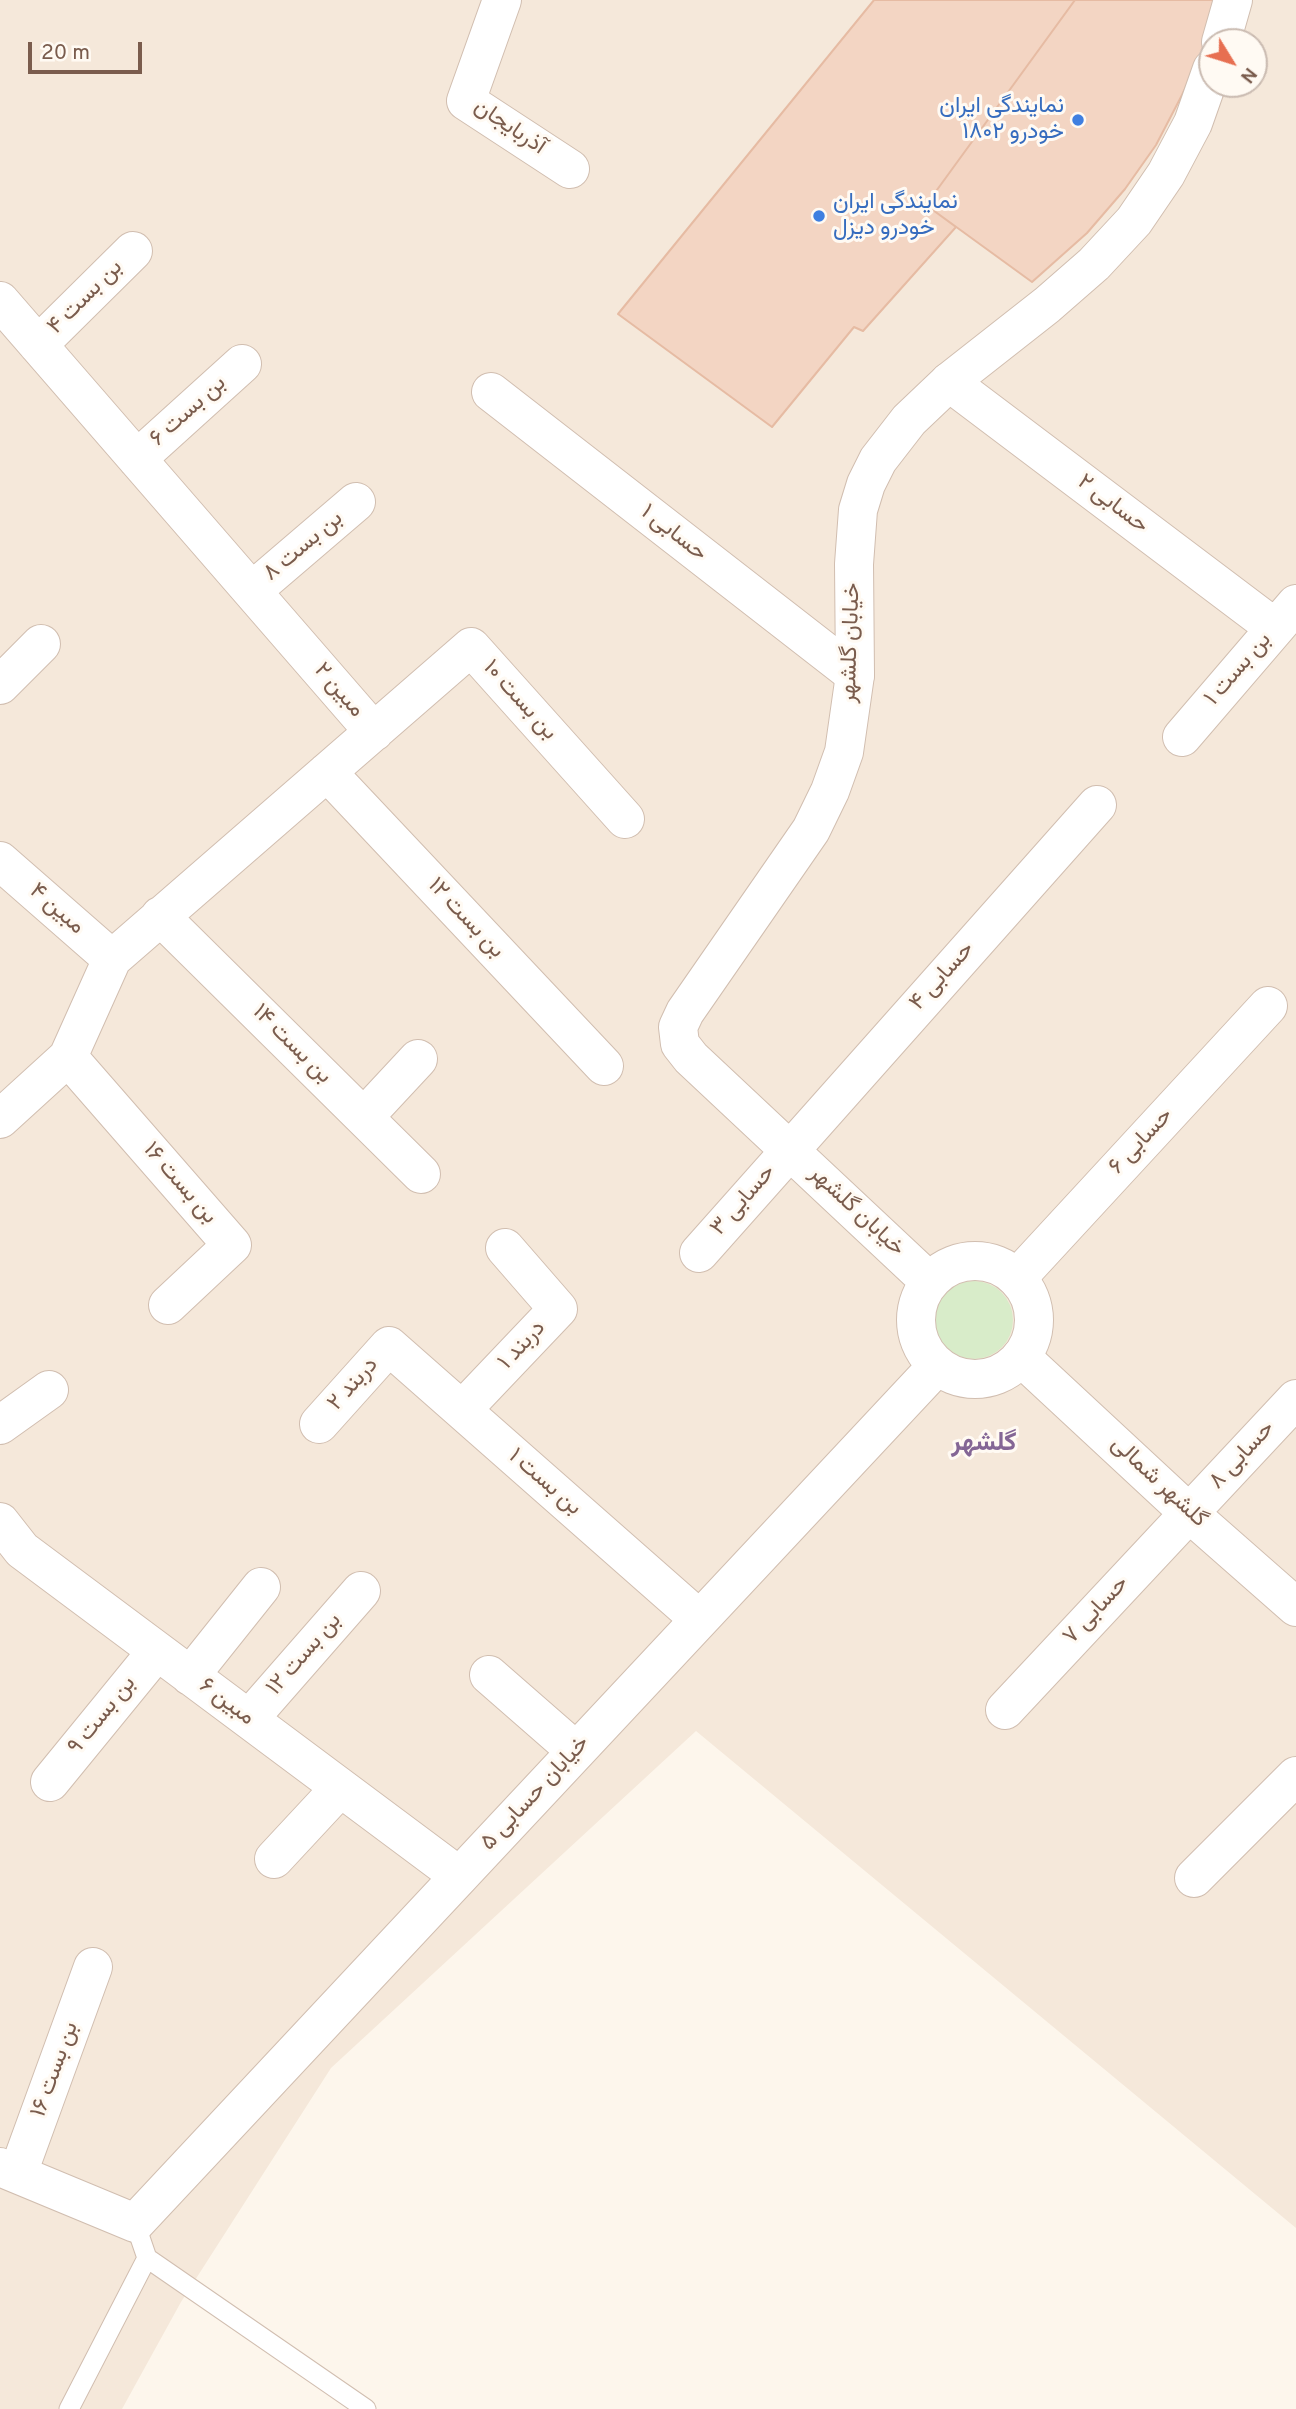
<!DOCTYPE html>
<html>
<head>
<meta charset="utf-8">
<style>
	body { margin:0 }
	#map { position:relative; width:1296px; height:2409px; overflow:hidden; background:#fdf6ec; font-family:Overpass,sans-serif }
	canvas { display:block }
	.north { position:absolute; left:1198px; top:28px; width:70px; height:70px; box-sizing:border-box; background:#fffaf3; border:2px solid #cabbb1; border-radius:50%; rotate:128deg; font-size:19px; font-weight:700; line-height:28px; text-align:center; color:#7a5c4d }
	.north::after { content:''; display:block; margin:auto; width:24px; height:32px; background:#e76f51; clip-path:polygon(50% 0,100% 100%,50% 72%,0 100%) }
	.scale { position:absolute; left:28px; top:42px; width:114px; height:32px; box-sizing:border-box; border:4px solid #7a5c4d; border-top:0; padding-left:9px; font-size:21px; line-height:24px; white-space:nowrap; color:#7a5c4d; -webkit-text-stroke:5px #fffaf3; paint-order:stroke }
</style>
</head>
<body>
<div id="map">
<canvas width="1296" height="2409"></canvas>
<div class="north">N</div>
<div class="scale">20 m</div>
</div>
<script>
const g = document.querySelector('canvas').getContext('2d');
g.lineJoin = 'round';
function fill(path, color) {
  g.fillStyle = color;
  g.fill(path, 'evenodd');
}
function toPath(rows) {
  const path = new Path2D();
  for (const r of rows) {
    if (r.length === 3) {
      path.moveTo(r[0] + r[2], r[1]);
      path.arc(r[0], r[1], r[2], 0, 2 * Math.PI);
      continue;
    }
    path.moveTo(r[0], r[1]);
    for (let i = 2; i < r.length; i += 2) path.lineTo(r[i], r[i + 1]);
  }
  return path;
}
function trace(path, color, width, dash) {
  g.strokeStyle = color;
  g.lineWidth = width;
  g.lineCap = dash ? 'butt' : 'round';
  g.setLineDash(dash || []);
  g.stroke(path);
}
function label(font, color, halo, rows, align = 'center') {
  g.font = font + ' Overpass,Vazirmatn,sans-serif';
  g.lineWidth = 6;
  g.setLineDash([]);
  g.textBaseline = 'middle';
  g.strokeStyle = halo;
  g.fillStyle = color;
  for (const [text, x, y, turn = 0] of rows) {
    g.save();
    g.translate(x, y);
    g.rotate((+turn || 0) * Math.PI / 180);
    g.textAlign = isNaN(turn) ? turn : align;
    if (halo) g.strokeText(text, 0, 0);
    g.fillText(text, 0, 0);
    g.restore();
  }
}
fill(toPath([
	[0,0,1296,0,1296,2228,696,1731,331,2068,181,2302,122,2409,0,2409],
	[1212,42,1254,42,1254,84,1212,84]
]), '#f5e8da');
fill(toPath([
	[974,1320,39]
]), '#d8ecc9');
const building = toPath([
	[874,0,1075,0,926,205,956,227,863,331,854,327,772,427,618,314,874,0],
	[1075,0,1220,0,1204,49,1182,95,1156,145,1125,189,1087,233,1032,282,926,205,1075,0]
]);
fill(building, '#f3d5c3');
trace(building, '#e6bba3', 2);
const service = toPath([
	[135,2223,147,2258,366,2409],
	[69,2409,147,2258]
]);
const minor = toPath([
	[502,0,466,101,570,169],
	[0,301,374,732],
	[38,345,133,251],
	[949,382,1275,628],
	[491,392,855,675],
	[137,459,242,364],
	[252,591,356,502],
	[0,685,41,644],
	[1182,737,1296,604],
	[327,772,604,1066],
	[0,861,112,959],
	[160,916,421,1174],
	[68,1057,232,1245,168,1305],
	[364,1117,418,1059],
	[0,1119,68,1057,112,959,471,647,625,819],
	[699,1253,1097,805],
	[1017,1278,1268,1006],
	[1021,1357,1189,1513,1296,1607],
	[462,1410,558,1309,505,1248],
	[319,1424,389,1346,699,1619],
	[0,1425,49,1390],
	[0,1522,22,1550,459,1876],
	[489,1675,576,1751],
	[190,1676,261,1587],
	[1005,1710,1296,1399],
	[249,1719,361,1591],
	[50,1782,157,1651],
	[274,1859,340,1788],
	[1194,1878,1296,1776],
	[18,2173,93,1967]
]);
const tertiary = toPath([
	[1221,42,1233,0],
	[975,1320,59],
	[930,1282,691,1058,680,1044,678,1027,685,1012,811,830,830,791,844,752,855,675,854,564,858,510,866,484,878,460,909,420,949,382,1047,305,1094,264,1134,221,1166,174,1193,123,1212,69],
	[0,2167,135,2223,937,1366]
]);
trace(service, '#d1beb0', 21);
trace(minor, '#d1beb0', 40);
trace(tertiary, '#d1beb0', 40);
trace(service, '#fff', 19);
trace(minor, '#fff', 38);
trace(tertiary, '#fff', 38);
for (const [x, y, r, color] of [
	[1078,120,7,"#3f7fe0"],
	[819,216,7,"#3f7fe0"]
]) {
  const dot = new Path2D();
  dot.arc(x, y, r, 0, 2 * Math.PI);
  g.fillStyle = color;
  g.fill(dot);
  trace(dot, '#fffaf3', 2.5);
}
label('23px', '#366cbe', '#fffaf3', [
	["نمایندگی ایران",1064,107],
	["خودرو ۱۸۰۲",1064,133],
	["نمایندگی ایران",833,203,"left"],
	["خودرو دیزل",833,229,"left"]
], 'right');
label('23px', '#7a5c4d', '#fffaf3', [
	["آذربایجان",509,128,34],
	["بن بست ۴",86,298,-45],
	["بن بست ۶",189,412,-42],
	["حسابی ۲",1112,505,37],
	["حسابی ۱",673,534,38],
	["بن بست ۸",304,547,-40],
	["خیابان گلشهر",852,643,-88],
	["بن بست ۱",1239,670,-49],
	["مبین ۲",338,691,49],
	["بن بست ۱۰",519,701,48],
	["مبین ۴",56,910,41],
	["بن بست ۱۲",465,919,47],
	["حسابی ۴",943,977,-48],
	["بن بست ۱۴",291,1045,45],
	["حسابی ۶",1142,1142,-47],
	["بن بست ۱۶",179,1184,49],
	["حسابی ۳",744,1201,-49],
	["خیابان گلشهر",856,1212,43],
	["دربند ۱",523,1346,-47],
	["دربند ۲",354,1385,-48],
	["حسابی ۸",1243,1456,-47],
	["بن بست ۱",544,1483,41],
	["گلشهر شمالی",1158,1483,43],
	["حسابی ۷",1097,1611,-47],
	["بن بست ۱۲",305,1655,-49],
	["مبین ۶",226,1703,37],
	["بن بست ۹",103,1716,-51],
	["خیابان حسابی ۵",536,1794,-47],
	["بن بست ۱۶",56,2070,-70]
]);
label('bold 26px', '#846695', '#fffaf3', [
	["گلشهر",984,1445]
]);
</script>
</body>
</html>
